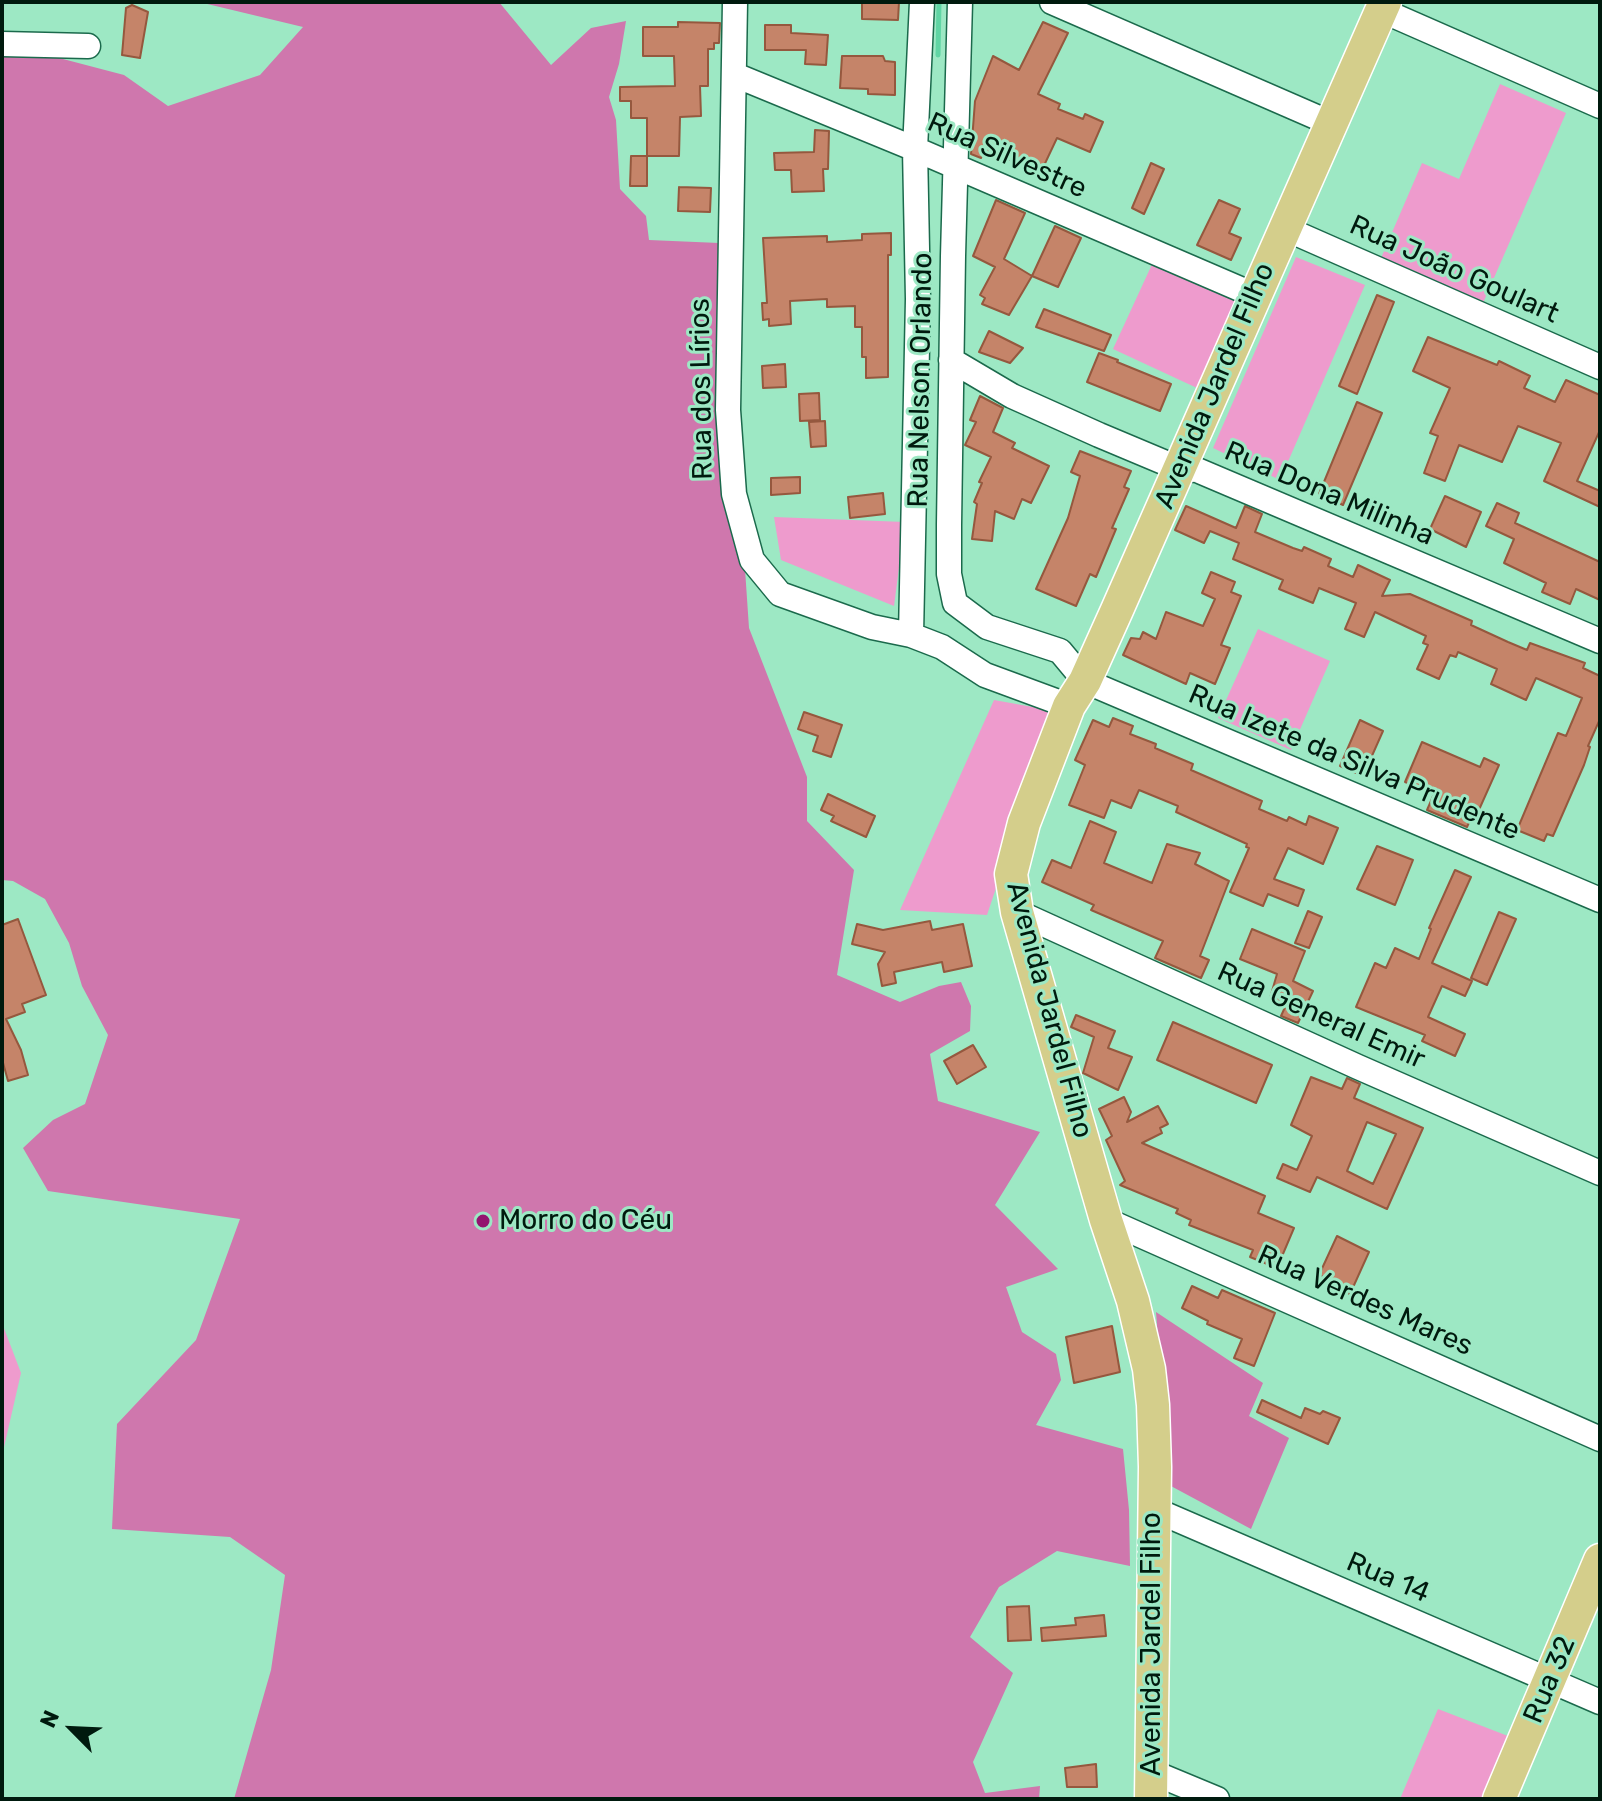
<!DOCTYPE html>
<html>
<head>
<meta charset="utf-8">
<style>
	body { margin:0 }
	#map { position:relative; width:1602px; height:1801px; overflow:hidden; background:#9de8c4; font-family:Rubik,sans-serif }
	canvas { display:block }
	.frame { position:absolute; inset:0; border:4px solid #001a0e; pointer-events:none }
	.north { position:absolute; left:32px; top:1689px; width:80px; height:80px; -webkit-text-stroke:6px #9de8c4; paint-order:stroke; rotate:294deg; font-size:22px; font-weight:700; line-height:32px; text-align:center; color:#001a0e }
	.north::after { content:''; display:block; margin:auto; width:28px; height:36px; background:#001a0e; clip-path:polygon(50% 0,100% 100%,50% 72%,0 100%) }
</style>
</head>
<body>
<div id="map">
<canvas width="1602" height="1801"></canvas>
<div class="frame"></div>
<div class="north">N</div>
</div>
<script>
const g = document.querySelector('canvas').getContext('2d');
g.lineJoin = 'round';
function fill(path, color) {
  g.fillStyle = color;
  g.fill(path, 'evenodd');
}
function toPath(rows) {
  const path = new Path2D();
  for (const r of rows) {
    path.moveTo(r[0], r[1]);
    for (let i = 2; i < r.length; i += 2) path.lineTo(r[i], r[i + 1]);
  }
  return path;
}
function trace(path, color, width, dash) {
  g.strokeStyle = color;
  g.lineWidth = width;
  g.lineCap = dash ? 'butt' : 'round';
  g.setLineDash(dash || []);
  g.stroke(path);
}
function label(font, color, halo, rows, align = 'center') {
  g.font = font + ' Rubik,sans-serif';
  g.lineWidth = 6;
  g.setLineDash([]);
  g.textBaseline = 'middle';
  g.strokeStyle = halo;
  g.fillStyle = color;
  for (const [text, x, y, turn = 0] of rows) {
    g.save();
    g.translate(x, y);
    g.rotate((+turn || 0) * Math.PI / 180);
    g.textAlign = isNaN(turn) ? turn : align;
    if (halo) g.strokeText(text, 0, 0);
    g.fillText(text, 0, 0);
    g.restore();
  }
}
fill(toPath([
	[1500,84,1566,113,1483,303,1381,258,1422,163,1459,179],
	[1296,257,1365,285,1280,480,1213,448],
	[1154,260,1239,298,1197,388,1113,349],
	[774,517,905,522,894,606,781,560],
	[1258,629,1330,661,1291,750,1218,718],
	[994,700,1055,711,987,915,900,910],
	[2,1323,21,1373,2,1456],
	[1438,1709,1508,1736,1482,1799,1400,1799]
]), '#ee9bcd');
fill(toPath([
	[199,2,499,2,551,65,591,28,626,21,619,64,609,97,616,120,620,189,646,216,649,240,719,243,729,334,749,628,807,777,807,821,854,870,837,975,900,1002,939,986,961,982,971,1006,970,1031,930,1054,938,1101,1040,1132,995,1205,1058,1269,1006,1287,1022,1332,1056,1354,1061,1380,1036,1425,1123,1449,1129,1510,1130,1566,1057,1551,999,1587,970,1637,1013,1673,973,1762,985,1793,1040,1786,1039,1799,234,1799,271,1670,285,1575,230,1537,112,1529,117,1424,196,1340,240,1219,48,1191,23,1148,53,1120,85,1104,108,1035,82,986,69,943,45,899,13,881,2,880,2,43,124,75,168,106,260,75,303,27],
	[1156,1312,1263,1383,1249,1416,1289,1438,1251,1529,1169,1485]
]), '#cf77ad');
trace(toPath([
	[938,55,939,2]
]), '#60d5a4', 5);
const building = toPath([
	[862,2,899,2,898,20,862,19,862,2],
	[132,5,148,12,140,58,122,55,126,8,132,5],
	[678,22,720,23,719,43,714,43,714,49,708,49,708,86,700,86,701,116,680,117,679,156,647,156,647,118,631,118,631,101,620,101,620,87,675,86,674,56,643,56,643,27,678,27,678,22],
	[1043,22,1068,33,1038,94,1060,104,1058,109,1083,119,1085,114,1103,122,1090,152,1057,138,1040,174,1004,157,1003,160,984,152,981,158,971,154,975,101,993,56,1019,70,1043,22],
	[765,25,791,25,791,33,828,35,826,65,805,64,806,50,765,50,765,25],
	[842,56,883,56,885,61,895,62,895,95,868,94,868,89,840,88,842,56],
	[815,130,829,131,828,169,823,169,824,191,792,192,791,170,775,170,774,153,814,152,815,130],
	[631,156,647,156,647,186,630,186,631,156],
	[1151,163,1164,169,1144,214,1132,208,1151,163],
	[679,187,711,188,710,212,678,211,679,187],
	[996,200,1025,213,1004,259,1032,276,1009,315,982,304,985,298,980,295,995,267,973,256,996,200],
	[1219,200,1240,209,1229,233,1241,238,1231,260,1197,245,1219,200],
	[1055,226,1081,238,1058,287,1032,276,1055,226],
	[891,233,891,255,888,255,888,377,866,378,866,357,862,357,862,327,855,327,855,306,827,307,827,299,790,301,791,324,769,326,769,319,763,320,762,303,767,303,763,238,827,236,827,242,862,240,862,234,891,233],
	[1377,295,1394,302,1357,394,1339,386,1377,295],
	[1044,309,1111,335,1104,351,1036,327,1044,309],
	[989,331,1023,348,1010,363,979,352,989,331],
	[1428,337,1497,365,1499,361,1530,376,1524,388,1555,402,1566,380,1600,395,1600,430,1577,481,1600,491,1600,507,1544,481,1561,443,1518,426,1502,462,1459,445,1445,481,1424,473,1438,436,1430,433,1450,388,1413,371,1428,337],
	[1099,353,1118,360,1117,362,1171,384,1160,411,1087,382,1099,353],
	[785,364,786,387,763,388,762,366,785,364],
	[819,393,820,420,800,421,799,394,819,393],
	[980,396,1003,408,993,432,1015,443,1012,448,1049,466,1031,503,1022,499,1014,519,995,511,992,541,972,539,977,504,974,502,982,483,979,482,991,457,965,445,976,422,970,420,980,396],
	[1357,402,1382,413,1343,505,1319,494,1357,402],
	[825,421,826,446,811,447,809,422,825,421],
	[1080,451,1131,471,1124,487,1129,489,1112,528,1116,529,1096,577,1090,574,1076,606,1036,589,1068,518,1080,476,1071,472,1080,451],
	[800,477,800,493,771,495,771,478,800,477],
	[883,493,885,514,850,518,848,497,883,493],
	[1445,496,1481,512,1466,547,1430,529,1445,496],
	[1497,503,1519,513,1515,523,1600,562,1600,600,1576,589,1570,604,1542,592,1546,583,1504,563,1514,539,1486,526,1497,503],
	[1186,506,1236,528,1245,506,1262,514,1255,532,1293,548,1302,551,1304,547,1331,559,1328,566,1353,577,1358,565,1390,580,1382,596,1410,594,1472,621,1471,625,1508,642,1527,650,1530,643,1585,663,1583,668,1600,676,1600,719,1588,746,1590,747,1584,765,1553,836,1547,834,1544,841,1517,830,1558,733,1566,736,1582,698,1536,678,1526,700,1491,684,1497,669,1458,652,1456,657,1450,655,1439,679,1417,669,1428,645,1423,643,1426,636,1375,612,1364,637,1345,629,1356,603,1319,588,1313,603,1279,589,1283,580,1233,559,1239,543,1210,531,1204,543,1175,530,1186,506],
	[1211,572,1235,582,1231,592,1241,596,1221,645,1230,648,1215,684,1190,673,1186,684,1123,655,1131,638,1140,639,1143,632,1156,639,1166,612,1203,626,1215,599,1202,593,1211,572],
	[804,712,842,725,831,757,813,751,818,736,798,729,804,712],
	[1113,718,1133,726,1130,734,1156,744,1155,748,1193,764,1191,770,1262,801,1259,809,1287,821,1289,817,1306,825,1309,816,1338,828,1323,864,1288,848,1274,879,1304,890,1298,906,1268,894,1263,906,1230,892,1249,848,1246,847,1247,844,1176,812,1178,806,1139,790,1131,808,1111,800,1104,818,1069,805,1085,765,1075,760,1093,720,1109,727,1113,718],
	[1360,720,1383,731,1363,776,1340,766,1360,720],
	[1422,742,1480,767,1484,758,1499,765,1478,812,1474,811,1467,827,1427,810,1434,794,1405,782,1422,742],
	[828,794,875,816,866,837,831,821,834,816,821,810,828,794],
	[1090,821,1116,832,1104,863,1152,883,1167,844,1200,853,1195,864,1229,881,1200,956,1209,960,1201,978,1155,958,1163,941,1091,910,1094,905,1042,882,1052,860,1071,868,1090,821],
	[1377,846,1413,860,1395,905,1357,889,1377,846],
	[1455,870,1471,877,1432,963,1472,981,1465,996,1442,986,1428,1017,1465,1034,1455,1056,1422,1041,1425,1035,1356,1007,1375,963,1386,968,1395,948,1419,959,1431,929,1429,928,1455,870],
	[1308,911,1322,917,1309,948,1295,943,1308,911],
	[1499,912,1516,919,1487,985,1471,978,1499,912],
	[18,919,46,995,22,1004,25,1012,6,1019,21,1050,28,1075,8,1081,2,1059,2,925,18,919],
	[930,921,932,930,963,924,972,966,944,972,942,962,894,972,896,983,882,986,878,964,885,952,852,944,857,924,883,930,930,921],
	[1252,929,1305,951,1293,981,1313,991,1298,1023,1281,1016,1286,1005,1270,998,1277,974,1240,959,1252,929],
	[1076,1015,1115,1031,1108,1048,1132,1057,1118,1090,1083,1073,1094,1037,1071,1027,1076,1015],
	[1173,1022,1272,1065,1256,1103,1157,1060,1173,1022],
	[973,1045,986,1067,957,1084,944,1061,973,1045],
	[1311,1077,1342,1089,1347,1078,1360,1084,1354,1098,1423,1128,1387,1209,1317,1177,1310,1192,1277,1178,1283,1164,1297,1170,1312,1136,1291,1125,1311,1077],
	[1367,1122,1396,1134,1373,1184,1347,1171,1367,1122],
	[1124,1097,1131,1112,1127,1122,1158,1106,1168,1124,1160,1128,1162,1133,1142,1143,1265,1196,1258,1213,1294,1228,1277,1268,1250,1257,1253,1250,1189,1225,1191,1220,1176,1213,1178,1209,1120,1185,1125,1181,1106,1140,1112,1136,1099,1109,1124,1097],
	[1337,1236,1369,1252,1350,1294,1334,1287,1336,1283,1319,1275,1337,1236],
	[1192,1286,1218,1298,1222,1290,1275,1313,1254,1366,1234,1358,1242,1339,1207,1324,1208,1321,1182,1308,1192,1286],
	[1112,1326,1120,1372,1074,1383,1066,1337,1112,1326],
	[1262,1400,1301,1418,1305,1408,1320,1414,1323,1411,1340,1418,1328,1444,1257,1412,1262,1400],
	[1029,1606,1031,1640,1008,1641,1007,1607,1029,1606],
	[1104,1615,1106,1636,1042,1641,1041,1628,1076,1625,1075,1618,1104,1615],
	[1096,1764,1097,1787,1067,1787,1065,1768,1096,1764]
]);
fill(building, '#c58469');
trace(building, '#95583e', 2);
const minor = toPath([
	[735,2,728,410,734,494,752,560,780,594,872,627,911,635,942,647,985,675,1069,706],
	[960,2,953,256,949,525,949,574,955,603,987,627,1060,651,1085,681,1600,900],
	[1052,2,1330,123],
	[1381,10,1600,106],
	[2,44,88,46],
	[735,75,915,149,1254,295],
	[1284,228,1600,367],
	[951,360,1012,396,1099,435,1180,469,1197,470,1600,641],
	[911,635,918,299,915,149,922,2],
	[1017,912,1358,1067,1600,1173],
	[1106,1220,1600,1439],
	[1153,1509,1600,1702],
	[1152,1772,1217,1799]
]);
const major = toPath([
	[1151,1799,1155,1467,1153,1405,1149,1369,1133,1301,1106,1220,1017,912,1011,874,1024,823,1069,706,1085,681,1117,610,1385,2],
	[1499,1799,1600,1560]
]);
trace(minor, '#1b6a4c', 27);
trace(major, '#fff', 35);
trace(minor, '#fff', 24);
trace(major, '#d4ce8b', 32);
for (const [x, y, r, color] of [
	[483,1221,8,"#93146f"]
]) {
  const dot = new Path2D();
  dot.arc(x, y, r, 0, 2 * Math.PI);
  g.fillStyle = color;
  g.fill(dot);
  trace(dot, '#9de8c4', 3);
}
label('28px', '#001a0e', '#9de8c4', [
	["Rua Silvestre",1007,156,24],
	["Rua João Goulart",1454,270,24],
	["Rua Nelson Orlando",921,380,-89],
	["Avenida Jardel Filho",1215,386,-67],
	["Rua dos Lírios",702,389,-91],
	["Rua Dona Milinha",1329,494,23],
	["Rua Izete da Silva Prudente",1354,763,23],
	["Avenida Jardel Filho",1049,1010,75],
	["Rua General Emir",1321,1016,24],
	["Rua Verdes Mares",1365,1301,24],
	["Rua 14",1388,1578,23],
	["Avenida Jardel Filho",1152,1644,-90],
	["Rua 32",1550,1680,-67]
]);
label('28px', '#001a0e', '#9de8c4', [
	["Morro do Céu",499,1221]
], 'left');
</script>
</body>
</html>
